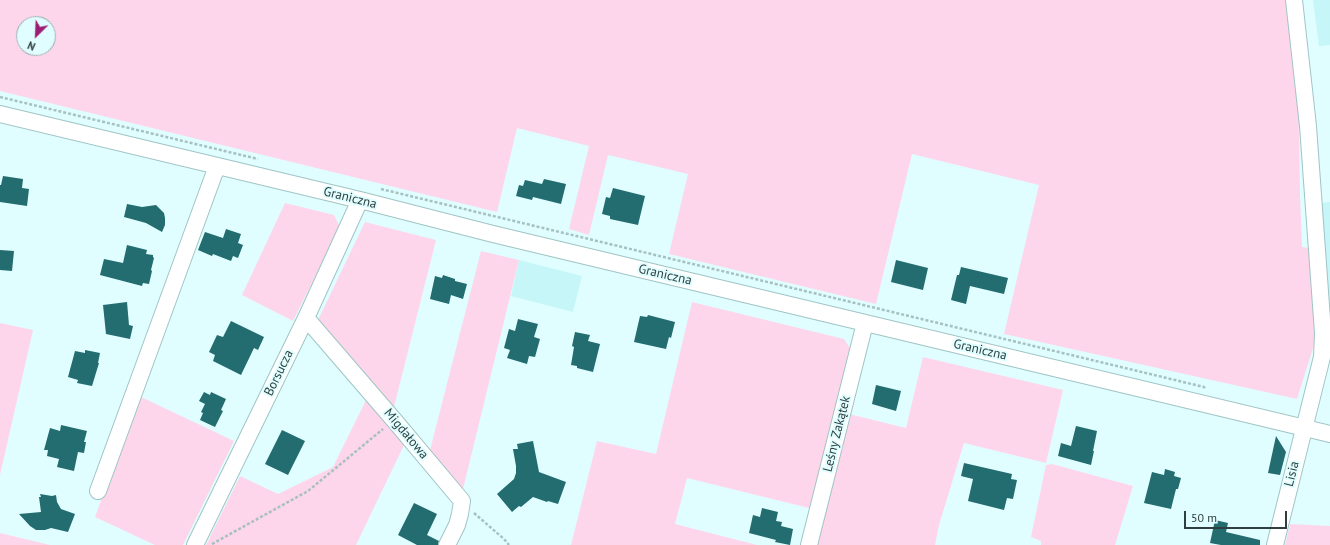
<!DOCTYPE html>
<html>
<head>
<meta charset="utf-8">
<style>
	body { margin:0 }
	#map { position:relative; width:1330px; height:545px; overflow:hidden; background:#e0feff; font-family:"PT Sans",sans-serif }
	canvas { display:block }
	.north { position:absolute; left:16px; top:16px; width:40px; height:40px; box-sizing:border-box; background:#e0feff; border:1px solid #99b1b2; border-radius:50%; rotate:204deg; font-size:11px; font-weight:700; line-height:16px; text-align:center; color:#2f3e3e }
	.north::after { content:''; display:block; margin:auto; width:14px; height:18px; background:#9c1e74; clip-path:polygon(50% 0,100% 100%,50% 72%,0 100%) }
	.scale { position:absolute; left:1184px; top:511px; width:103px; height:18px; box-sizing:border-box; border:2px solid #2f3e3e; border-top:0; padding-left:5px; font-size:12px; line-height:14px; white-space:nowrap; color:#2f3e3e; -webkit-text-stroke:3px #e0feff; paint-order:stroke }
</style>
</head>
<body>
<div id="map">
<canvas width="1330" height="545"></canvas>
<div class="north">N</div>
<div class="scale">50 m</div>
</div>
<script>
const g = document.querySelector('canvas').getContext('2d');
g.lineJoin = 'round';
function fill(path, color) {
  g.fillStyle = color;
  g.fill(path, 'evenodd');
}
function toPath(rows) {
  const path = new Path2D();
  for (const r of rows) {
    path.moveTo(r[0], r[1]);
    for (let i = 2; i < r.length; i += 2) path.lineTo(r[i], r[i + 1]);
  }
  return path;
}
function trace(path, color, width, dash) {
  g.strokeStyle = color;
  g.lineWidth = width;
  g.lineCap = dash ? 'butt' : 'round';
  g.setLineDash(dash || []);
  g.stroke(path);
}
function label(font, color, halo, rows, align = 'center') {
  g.font = font + ' "PT Sans",sans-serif';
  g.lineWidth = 4;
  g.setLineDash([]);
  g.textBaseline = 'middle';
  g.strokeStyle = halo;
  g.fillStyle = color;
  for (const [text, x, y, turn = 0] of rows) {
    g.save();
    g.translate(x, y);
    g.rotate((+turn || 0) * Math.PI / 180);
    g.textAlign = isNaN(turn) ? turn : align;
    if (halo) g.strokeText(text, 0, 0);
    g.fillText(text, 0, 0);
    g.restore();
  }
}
fill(toPath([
	[1313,0,1330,0,1330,45,1319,46],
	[1330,202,1330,314,1320,203],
	[519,260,582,276,573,312,511,296]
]), '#c6f6f8');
fill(toPath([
	[0,0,1287,0,1298,83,1300,195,1302,247,1314,249,1315,342,1297,399,1004,334,1039,185,912,154,876,304,669,254,688,174,608,155,589,235,569,229,589,146,517,128,497,212,0,91],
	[24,24,48,24,48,48,24,48],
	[285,203,334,215,340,227,293,321,242,295],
	[365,222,436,240,393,411,317,322],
	[481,251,519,260,462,493,429,454],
	[692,302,844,339,852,351,813,509,687,478,675,524,757,545,571,545,597,441,656,454],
	[0,323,33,330,0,475],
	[923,357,1063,390,1046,463,964,443,939,525,935,545,815,545,849,414,906,428],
	[139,396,234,441,183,545,155,545,95,517],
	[367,398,405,443,356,545,206,545,240,476,278,494,333,467],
	[1052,464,1133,486,1115,545,1041,545,1041,541,1031,537,1046,465],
	[1290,524,1330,526,1330,545,1285,545],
	[0,533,50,545,0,545]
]), '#fed6eb');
fill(toPath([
	[3,176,23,179,22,188,29,189,27,206,0,202,0,185,1,185],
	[544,179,566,184,561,204,533,197,532,200,516,196,519,185,523,186,525,180,542,184],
	[613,188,645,196,638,225,610,219,610,216,602,214,606,197,610,198],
	[127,204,142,207,156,205,164,213,165,218,165,225,162,232,146,223,124,217],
	[226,229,241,234,238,243,243,245,238,258,233,256,231,261,213,254,212,256,198,250,205,232,223,238],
	[127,245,147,250,146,254,153,255,153,257,154,258,151,270,152,271,149,284,143,283,142,286,100,275,104,259,123,263],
	[0,250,14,251,12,271,0,270],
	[896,260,928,268,923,290,891,282],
	[961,267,1008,278,1004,294,970,286,966,304,951,300,957,275,959,275],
	[443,275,455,279,455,281,467,284,463,299,451,295,449,304,430,299,435,276,442,278],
	[127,302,129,325,133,326,130,339,106,334,103,305],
	[648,315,675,322,671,338,669,337,666,349,634,342,640,316,647,317],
	[518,319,538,324,534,337,540,339,535,357,529,356,527,364,507,358,510,350,504,348,509,329,515,331],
	[231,321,264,337,258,350,254,348,241,375,213,361,215,355,209,352,217,335,223,337],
	[575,332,590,335,588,341,600,344,593,372,577,368,577,366,571,365,574,347,572,346],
	[85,350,100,353,98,363,99,363,92,386,77,383,78,380,68,377,75,351,85,353],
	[876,385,901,391,896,411,872,404],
	[204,392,210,395,211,392,226,399,221,410,223,411,215,427,200,420,203,413,201,412,205,404,199,401],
	[61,425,87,431,84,442,86,442,84,453,78,452,74,471,57,467,59,459,47,456,48,450,44,450,50,428,60,431],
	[1076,426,1097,431,1093,451,1094,451,1091,465,1058,456,1061,443,1071,446],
	[282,430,305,441,288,475,265,464],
	[1276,436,1286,452,1280,475,1268,473],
	[533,441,539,472,566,482,558,504,548,501,547,502,533,497,521,507,519,506,512,512,497,494,514,479,516,473,516,466,513,449,518,449,517,444],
	[964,463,1012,474,1011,479,1017,480,1013,499,1007,498,1004,510,968,501,973,479,961,476],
	[1165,469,1175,472,1174,476,1181,478,1178,489,1176,489,1171,509,1144,503,1152,472,1164,475],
	[40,494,52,496,56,495,57,502,61,509,75,514,68,532,51,528,45,530,36,530,30,526,19,514,41,512,39,497,41,497],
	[414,503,437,514,427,535,439,541,438,545,417,545,398,535],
	[762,508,778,512,776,521,782,522,781,526,793,529,790,545,775,542,776,540,749,533,753,515,760,517],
	[1215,520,1228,523,1226,532,1260,540,1260,545,1221,545,1210,543]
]), '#236c6f');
const minor = toPath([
	[0,114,360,200,493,234,1330,434],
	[306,318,394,420,462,501,460,514,457,525,447,545],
	[98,491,217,166],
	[195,545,306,318,360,200],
	[809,545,865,323],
	[1275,545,1322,357,1323,333,1308,126,1294,0]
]);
trace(minor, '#a0c4c5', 18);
trace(toPath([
	[0,97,258,159],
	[381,189,1204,387,1205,390],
	[474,513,504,539,509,545],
	[212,544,308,491,383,429]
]), '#a7c0c0', 2.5, [3, 2]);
trace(minor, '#fff', 16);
label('13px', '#2f3e3e', '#e0feff', [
	["Graniczna",350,198,14],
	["Graniczna",665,275,13],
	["Graniczna",980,350,13],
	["Borsucza",279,373,-64],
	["Migdałowa",406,434,50],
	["Leśny Zakątek",837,434,-76],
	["Lisia",1292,474,-76]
]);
</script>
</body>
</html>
